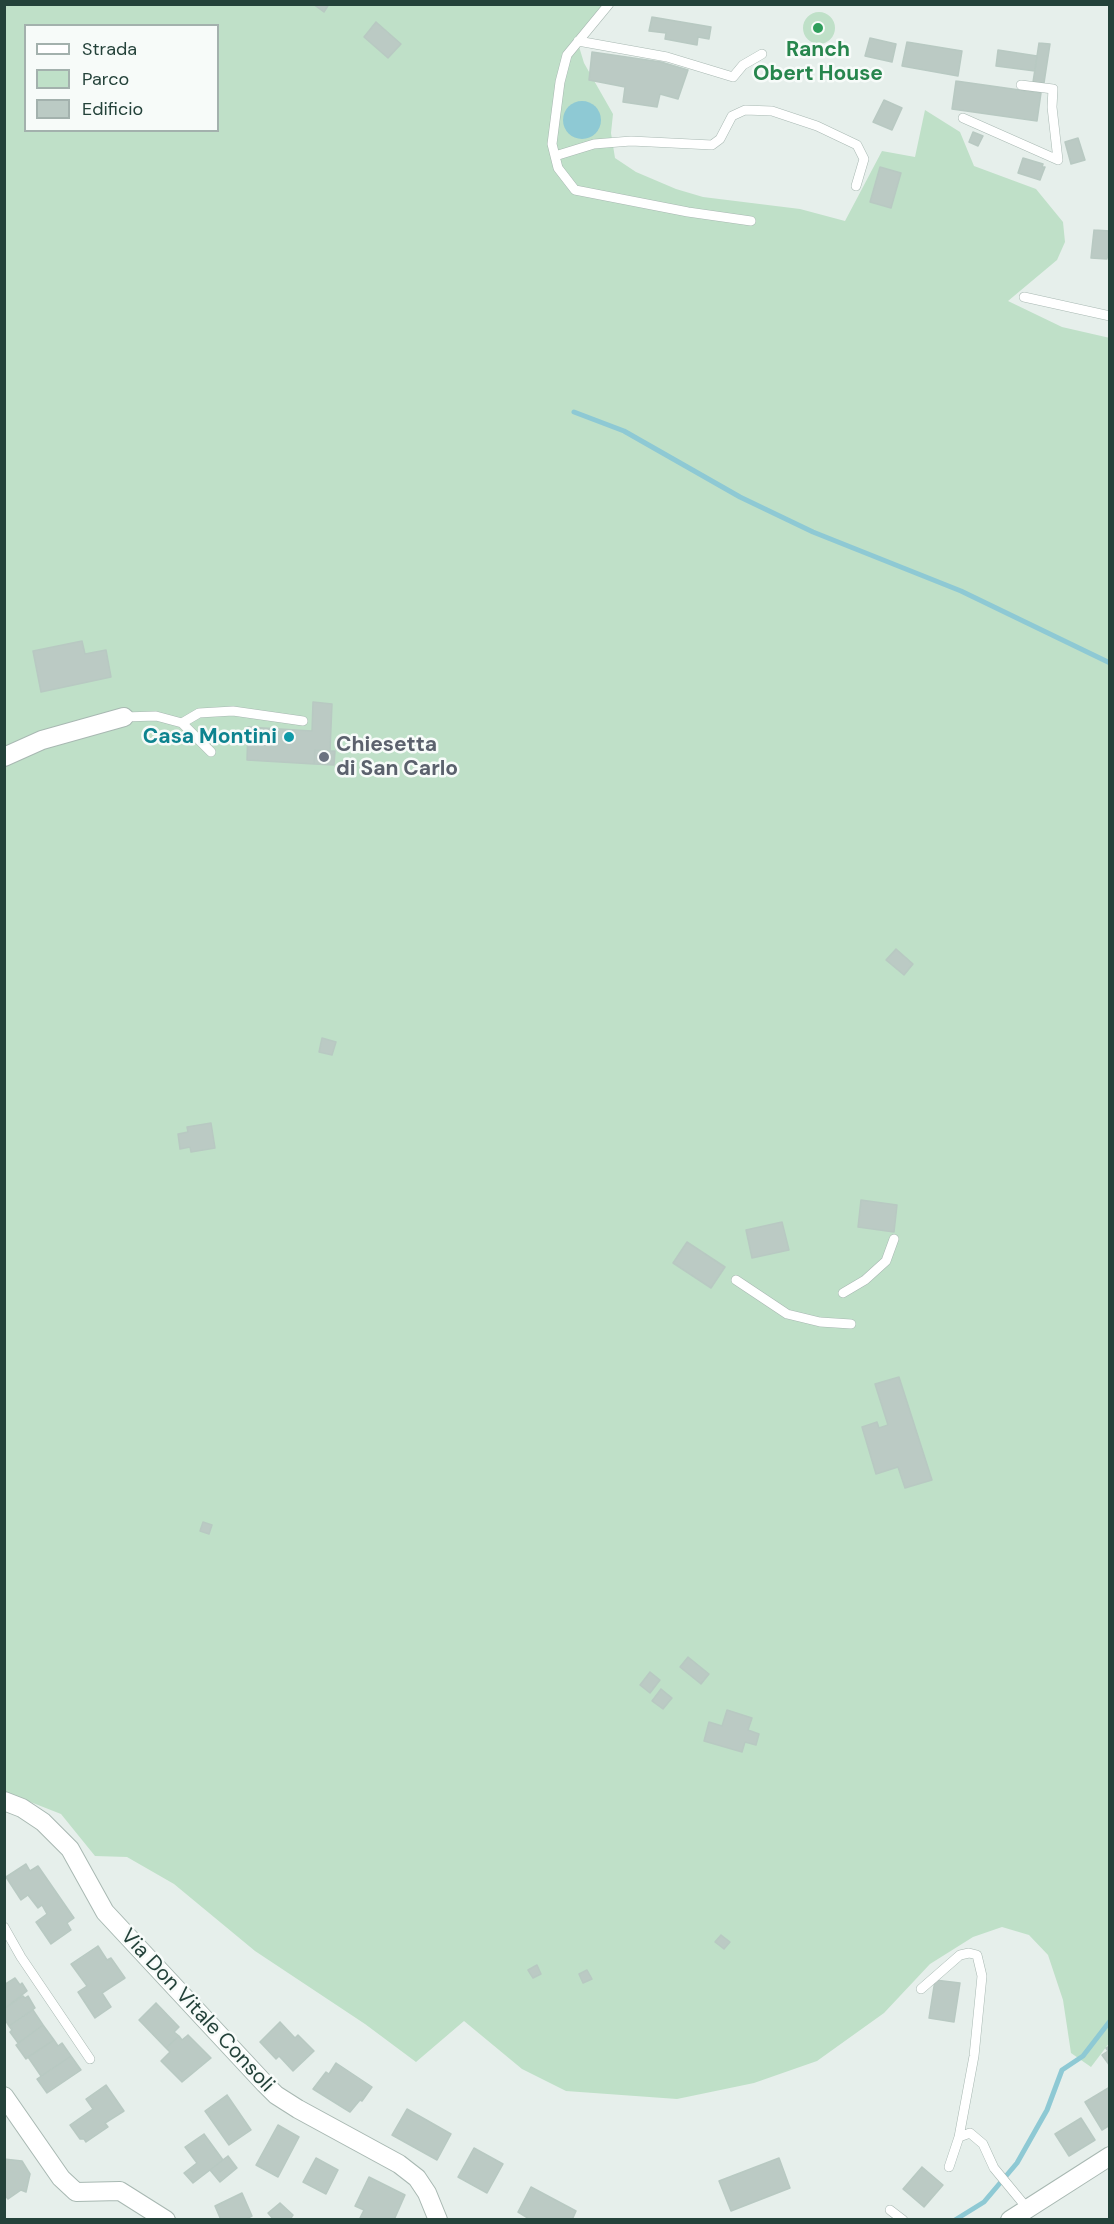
<!DOCTYPE html>
<html>
<head>
<meta charset="utf-8">
<style>
	body { margin:0 }
	#map { position:relative; width:1114px; height:2224px; overflow:hidden; background:#e6efeb; font-family:"DM Sans",sans-serif }
	canvas { display:block }
	.frame { position:absolute; inset:0; border:6px solid #24423a; pointer-events:none }
	.legend { position:absolute; left:24px; top:24px; width:195px; height:108px; box-sizing:border-box; background:#f7fbf9; border:2px solid #a3b1ad; margin:0; padding:8px 10px; list-style:none; font-size:18px; color:#24423a }
	.legend li { display:flex; align-items:center; gap:12px; height:30px }
	.legend b { width:30px; border:2px solid #a3b1ad }
</style>
</head>
<body>
<div id="map">
<canvas width="1114" height="2224"></canvas>
<div class="frame"></div>
<ul class="legend">
<li><b style="height:8px;background:#fff"></b>Strada</li>
<li><b style="height:16px;background:#bfe0c8"></b>Parco</li>
<li><b style="height:16px;background:#bbcac4"></b>Edificio</li>
</ul>
</div>
<script>
const g = document.querySelector('canvas').getContext('2d');
g.lineJoin = 'round';
function fill(path, color) {
  g.fillStyle = color;
  g.fill(path, 'evenodd');
}
function toPath(rows) {
  const path = new Path2D();
  for (const r of rows) {
    if (r.length === 3) {
      path.moveTo(r[0] + r[2], r[1]);
      path.arc(r[0], r[1], r[2], 0, 2 * Math.PI);
      continue;
    }
    path.moveTo(r[0], r[1]);
    for (let i = 2; i < r.length; i += 2) path.lineTo(r[i], r[i + 1]);
  }
  return path;
}
function trace(path, color, width, dash) {
  g.strokeStyle = color;
  g.lineWidth = width;
  g.lineCap = dash ? 'butt' : 'round';
  g.setLineDash(dash || []);
  g.stroke(path);
}
function label(font, color, halo, rows, align = 'center') {
  g.font = font + ' "DM Sans",sans-serif';
  g.lineWidth = 5;
  g.setLineDash([]);
  g.textBaseline = 'middle';
  g.strokeStyle = halo;
  g.fillStyle = color;
  for (const [text, x, y, turn = 0] of rows) {
    g.save();
    g.translate(x, y);
    g.rotate((+turn || 0) * Math.PI / 180);
    g.textAlign = isNaN(turn) ? turn : align;
    if (halo) g.strokeText(text, 0, 0);
    g.fillText(text, 0, 0);
    g.restore();
  }
}
fill(toPath([
	[4,5,611,5,577,40,584,63,613,114,611,133,615,158,636,172,676,189,703,197,800,209,845,221,882,151,915,157,925,110,960,132,974,166,1036,189,1063,222,1065,242,1057,260,1008,301,1062,327,1110,338,1110,2042,1091,2067,1071,2053,1063,2000,1048,1955,1029,1935,1002,1927,973,1937,930,1964,884,2013,817,2061,754,2083,677,2099,566,2091,522,2069,464,2021,416,2062,365,2024,255,1951,174,1884,127,1857,95,1856,61,1814,5,1792],
	[26,26,218,26,218,130,26,130],
	[819,28,16]
]), '#bfe0c8');
fill(toPath([
	[582,120,19]
]), '#8ec9d4');
trace(toPath([
	[574,412,624,431,740,497,813,532,961,591,1110,663],
	[955,2220,984,2202,1017,2163,1047,2110,1062,2070,1083,2056,1110,2021]
]), '#8ec9d4', 5);
const building = toPath([
	[313,4,329,4,324,12,313,4],
	[652,17,711,27,709,39,698,37,697,45,665,39,666,33,649,31,652,17],
	[376,22,401,44,388,58,364,37,376,22],
	[870,38,896,44,892,62,865,56,870,38],
	[907,42,962,51,958,76,902,66,907,42],
	[1039,43,1050,44,1044,83,1033,82,1039,43],
	[998,50,1037,56,1035,71,996,66,998,50],
	[592,52,661,62,688,70,678,99,660,94,657,107,623,102,625,87,589,80,592,52],
	[956,81,1041,93,1037,121,952,109,956,81],
	[884,100,902,108,892,130,873,122,884,100],
	[973,132,983,136,978,146,969,142,973,132],
	[1078,138,1085,160,1071,164,1065,142,1078,138],
	[1023,158,1043,164,1042,167,1045,167,1040,180,1018,173,1023,158],
	[880,167,901,173,891,208,870,202,880,167],
	[1094,230,1110,231,1110,253,1108,253,1107,259,1091,258,1094,230],
	[82,641,85,654,106,650,111,677,41,692,33,651,82,641],
	[313,702,332,704,330,751,315,750,314,764,247,760,248,727,312,731,313,702],
	[315,750,335,751,334,765,314,764,315,750],
	[896,949,913,964,904,975,886,960,896,949],
	[322,1038,336,1042,332,1055,319,1052,322,1038],
	[211,1123,215,1148,191,1152,190,1147,180,1149,178,1134,188,1132,187,1127,211,1123],
	[861,1200,897,1205,894,1232,858,1227,861,1200],
	[782,1222,789,1250,752,1258,746,1230,782,1222],
	[687,1242,725,1267,711,1288,673,1263,687,1242],
	[899,1377,932,1480,905,1488,898,1467,876,1474,862,1427,877,1422,879,1428,888,1425,875,1384,899,1377],
	[203,1522,212,1525,209,1534,200,1531,203,1522],
	[688,1657,709,1674,701,1684,680,1667,688,1657],
	[650,1672,660,1680,650,1693,640,1685,650,1672],
	[661,1689,672,1698,663,1709,652,1701,661,1689],
	[727,1710,752,1718,748,1730,759,1734,756,1745,745,1742,742,1752,704,1741,709,1722,722,1726,727,1710],
	[26,1864,30,1871,38,1866,74,1918,67,1923,71,1930,51,1944,36,1922,47,1914,42,1905,38,1908,28,1895,21,1900,6,1877,26,1864],
	[721,1935,730,1942,724,1949,715,1942,721,1935],
	[98,1946,107,1960,111,1958,125,1978,102,1993,111,2007,95,2018,78,1992,87,1986,71,1964,98,1946],
	[537,1965,541,1974,533,1978,528,1970,537,1965],
	[587,1970,592,1979,583,1983,579,1974,587,1970],
	[15,1978,20,1985,22,1983,27,1991,4,2009,4,1985,15,1978],
	[935,1980,960,1983,954,2022,929,2018,935,1980],
	[23,1996,25,1998,28,1996,35,2008,9,2026,4,2018,4,2009,23,1996],
	[156,2003,179,2027,174,2032,179,2036,166,2048,139,2020,156,2003],
	[33,2010,43,2025,18,2043,10,2032,12,2030,9,2026,33,2010],
	[280,2022,295,2038,298,2035,314,2051,293,2071,279,2056,276,2059,260,2042,280,2022],
	[43,2025,54,2040,26,2059,16,2045,43,2025],
	[188,2035,211,2058,182,2082,161,2061,170,2052,166,2048,179,2036,182,2040,188,2035],
	[54,2040,58,2046,62,2043,71,2056,41,2076,28,2057,54,2040],
	[1110,2046,1110,2066,1102,2055,1108,2051,1106,2048,1110,2046],
	[71,2056,81,2070,47,2093,37,2079,71,2056],
	[336,2063,372,2087,362,2101,360,2100,350,2112,313,2089,326,2072,329,2074,336,2063],
	[106,2085,124,2111,105,2123,108,2127,86,2142,84,2139,80,2139,70,2125,93,2109,86,2099,106,2085],
	[1110,2087,1110,2125,1102,2130,1085,2102,1110,2087],
	[227,2095,251,2130,229,2145,205,2111,227,2095],
	[407,2109,451,2134,437,2160,392,2135,407,2109],
	[1081,2118,1095,2140,1069,2156,1055,2134,1081,2118],
	[278,2125,299,2137,278,2177,256,2165,278,2125],
	[204,2134,223,2160,193,2183,184,2173,197,2163,185,2147,204,2134],
	[474,2148,503,2164,487,2193,458,2177,474,2148],
	[228,2156,237,2168,220,2182,210,2170,228,2156],
	[316,2158,338,2170,326,2194,303,2182,316,2158],
	[779,2158,790,2188,731,2211,719,2181,779,2158],
	[4,2159,22,2161,30,2174,26,2192,21,2190,8,2199,4,2194,4,2159],
	[922,2167,943,2185,924,2207,903,2189,922,2167],
	[369,2177,405,2195,394,2220,359,2220,364,2210,355,2206,369,2177],
	[531,2187,576,2211,572,2220,531,2220,518,2212,531,2187],
	[242,2193,252,2216,244,2220,221,2220,215,2206,242,2193],
	[280,2203,293,2215,291,2218,292,2220,274,2220,268,2213,280,2203]
]);
fill(building, '#bbcac4');
trace(building, '#b8c9c2', 1.5);
const lane = toPath([
	[609,4,567,55,560,82,552,144,558,168,575,190,688,212,751,221],
	[578,41,667,57,733,77,743,65,762,54],
	[1021,85,1053,89,1052,107,1058,160],
	[963,118,1058,160],
	[555,156,594,144,631,141,712,145,720,139,732,116,745,110,772,111,817,126,857,145,864,159,856,186],
	[1024,297,1110,316],
	[124,717,156,716,182,723,211,752],
	[182,723,199,713,233,711,303,721],
	[736,1280,787,1314,820,1322,851,1324],
	[843,1293,865,1280,886,1261,894,1239],
	[4,1927,21,1957,90,2059],
	[921,1989,960,1955,969,1953,977,1955,982,1976,974,2056,959,2137],
	[949,2167,959,2137,970,2133,983,2144,994,2168,1027,2208],
	[890,2210,903,2220]
]);
const street = toPath([
	[4,757,42,740,124,717],
	[4,1801,22,1808,43,1822,70,1849,105,1912,265,2084,276,2095,298,2109,399,2164,417,2178,427,2193,438,2220],
	[4,2096,61,2178,76,2192,120,2191,166,2220],
	[1010,2220,1110,2156]
]);
trace(lane, '#a8b8b2', 10);
trace(street, '#a8b8b2', 20);
trace(lane, '#fff', 9);
trace(street, '#fff', 18);
for (const [x, y, r, color] of [
	[818,28,6,"#2e9e5b"],
	[289,737,6,"#0f9aa8"],
	[324,757,6,"#6b7280"]
]) {
  const dot = new Path2D();
  dot.arc(x, y, r, 0, 2 * Math.PI);
  g.fillStyle = color;
  g.fill(dot);
  trace(dot, '#f7fbf9', 2);
}
label('bold 21px', '#27864d', '#f7fbf9', [
	["Ranch",818,50],
	["Obert House",818,74]
]);
label('bold 21px', '#0d838f', '#f7fbf9', [
	["Casa Montini",277,737]
], 'right');
label('bold 21px', '#5b616d', '#f7fbf9', [
	["Chiesetta",336,745],
	["di San Carlo",336,769]
], 'left');
label('21px', '#24423a', '#f7fbf9', [
	["Via Don Vitale Consoli",197,2011,47]
]);
</script>
</body>
</html>
